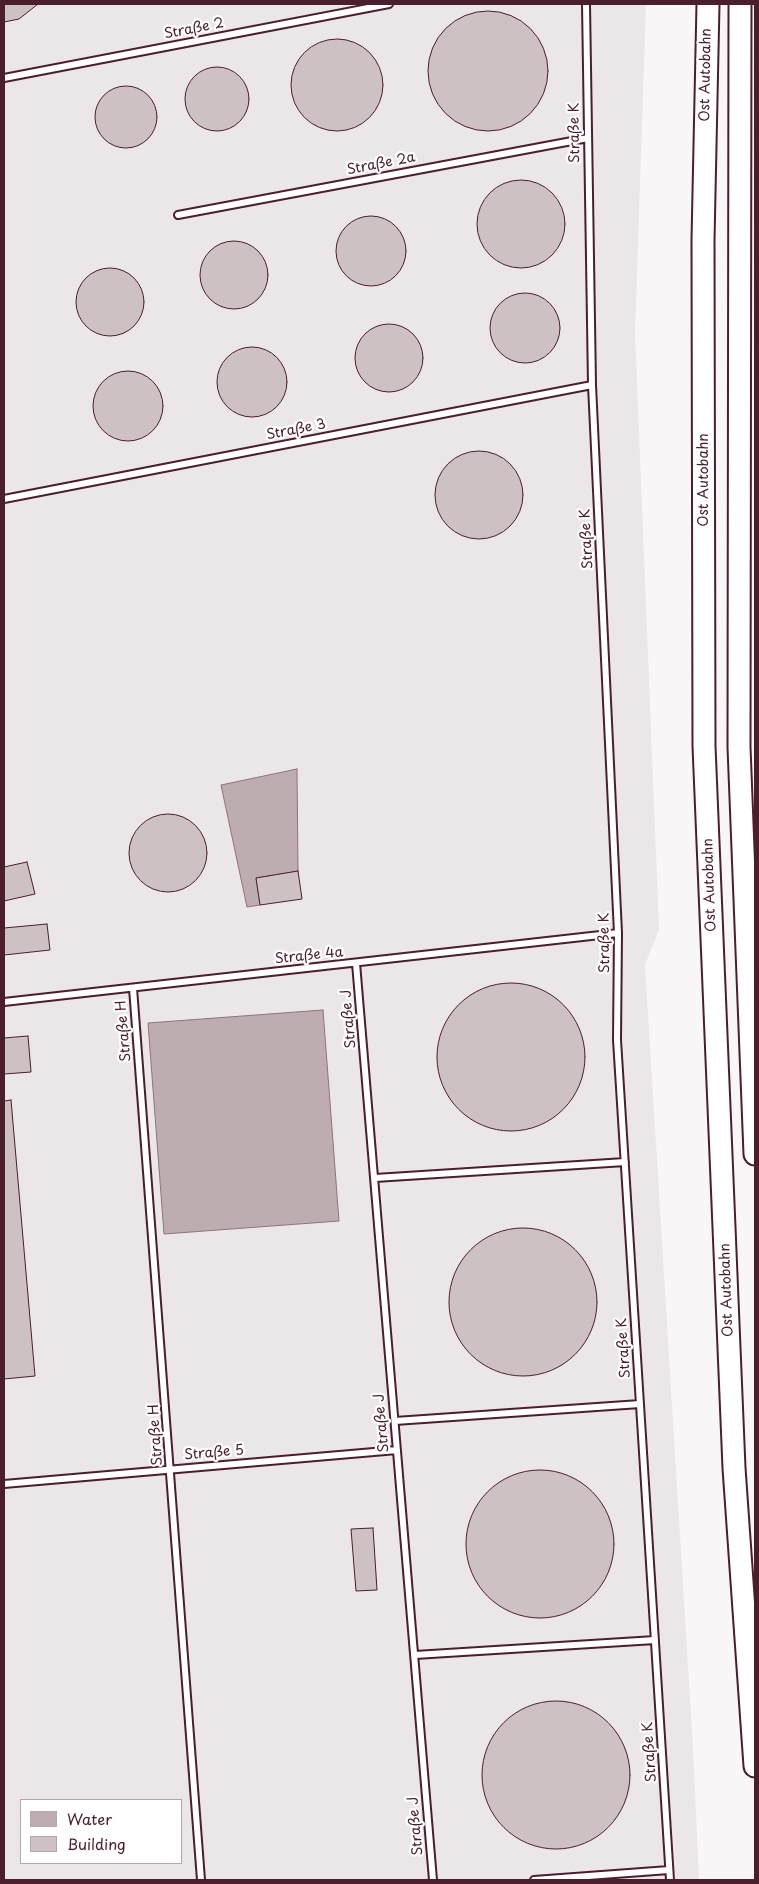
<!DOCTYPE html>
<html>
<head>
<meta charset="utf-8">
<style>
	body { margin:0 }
	#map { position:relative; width:759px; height:1884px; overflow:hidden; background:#f8f6f7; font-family:"Playpen Sans",sans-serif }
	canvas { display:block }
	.frame { position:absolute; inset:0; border:5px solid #4a1f2b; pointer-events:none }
	.legend { position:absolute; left:20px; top:1799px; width:162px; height:65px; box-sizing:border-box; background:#fff; border:1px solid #b7a5aa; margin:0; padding:6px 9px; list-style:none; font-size:15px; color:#4a1f2b }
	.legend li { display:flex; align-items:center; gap:10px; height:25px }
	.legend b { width:25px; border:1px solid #b7a5aa }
</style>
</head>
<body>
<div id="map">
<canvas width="759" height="1884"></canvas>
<div class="frame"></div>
<ul class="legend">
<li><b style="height:14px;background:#bdadb0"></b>Water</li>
<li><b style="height:14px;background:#cdc1c4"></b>Building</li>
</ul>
</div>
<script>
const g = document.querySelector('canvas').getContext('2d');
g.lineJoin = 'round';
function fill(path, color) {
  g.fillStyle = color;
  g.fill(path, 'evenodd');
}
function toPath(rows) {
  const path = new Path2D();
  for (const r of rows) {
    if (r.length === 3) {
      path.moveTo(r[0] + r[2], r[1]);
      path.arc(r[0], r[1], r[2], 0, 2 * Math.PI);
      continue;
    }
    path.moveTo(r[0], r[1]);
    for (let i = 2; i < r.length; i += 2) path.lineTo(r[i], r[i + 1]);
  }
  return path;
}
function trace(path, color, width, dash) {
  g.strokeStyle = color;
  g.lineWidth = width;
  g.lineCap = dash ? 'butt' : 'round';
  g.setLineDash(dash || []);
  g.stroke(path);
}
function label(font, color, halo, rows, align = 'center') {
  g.font = font + ' "Playpen Sans",sans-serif';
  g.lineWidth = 4.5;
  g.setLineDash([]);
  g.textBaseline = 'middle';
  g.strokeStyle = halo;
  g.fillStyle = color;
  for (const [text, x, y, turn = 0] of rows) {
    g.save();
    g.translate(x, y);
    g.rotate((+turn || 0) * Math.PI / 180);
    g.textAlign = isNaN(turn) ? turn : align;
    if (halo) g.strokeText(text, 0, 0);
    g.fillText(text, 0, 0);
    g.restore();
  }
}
fill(toPath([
	[4,4,646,4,635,333,659,929,645,965,693,1748,699,1880,4,1880],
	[21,1800,181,1800,181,1863,21,1863]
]), '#ebe6e8');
const water = toPath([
	[297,769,298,871,256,878,260,905,247,907,221,785,297,769],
	[323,1010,339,1221,164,1234,148,1023,323,1010]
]);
fill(water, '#bdadb0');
trace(water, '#8f747b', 1);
const building = toPath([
	[4,4,38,4,19,19,4,22,4,4],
	[488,71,60],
	[337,85,46],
	[217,99,32],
	[126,117,31],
	[521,224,44],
	[371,251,35],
	[234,275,34],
	[110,302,34],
	[525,328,35],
	[389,358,34],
	[252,382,35],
	[128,406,35],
	[479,495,44],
	[168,853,39],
	[27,862,35,894,4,901,4,867,27,862],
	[298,871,302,899,260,905,256,878,298,871],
	[47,924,50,950,4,955,4,928,47,924],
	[511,1057,74],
	[28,1036,31,1072,4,1074,4,1038,28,1036],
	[11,1100,35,1376,4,1379,4,1101,11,1100],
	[523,1302,74],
	[540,1544,74],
	[373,1528,377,1590,356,1591,351,1529,373,1528],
	[556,1775,74]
]);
fill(building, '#cdc1c4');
trace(building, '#4a1f2b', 1);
const service = toPath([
	[586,4,592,385,618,933,617,1040,670,1880],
	[4,78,389,4],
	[178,215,588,138],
	[4,499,592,385],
	[356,963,433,1880],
	[133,988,201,1880],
	[4,1002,618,933],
	[375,1178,625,1162],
	[395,1421,640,1404],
	[4,1484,397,1450],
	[415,1655,655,1640],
	[534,1880,669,1870]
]);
const motorway = toPath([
	[708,4,703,240,704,746,734,1468,755,1766],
	[740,4,739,747,755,1154]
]);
trace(service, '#4a1f2b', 10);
trace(motorway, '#4a1f2b', 25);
trace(service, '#fff', 6);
trace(motorway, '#fff', 21);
label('14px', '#4a1f2b', '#fff', [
	["Straße 2",194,29,-11],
	["Ost Autobahn",706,75,-89],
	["Straße K",575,133,-91],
	["Straße 2a",381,164,-11],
	["Straße 3",296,430,-11],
	["Ost Autobahn",704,480,-90],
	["Straße K",587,539,-93],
	["Ost Autobahn",710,885,-92],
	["Straße K",605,943,-91],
	["Straße 4a",309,956,-6],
	["Straße J",349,1019,-95],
	["Straße H",124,1031,-95],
	["Ost Autobahn",727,1290,-92],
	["Straße K",624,1348,-94],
	["Straße J",382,1423,-95],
	["Straße H",156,1435,-94],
	["Straße 5",214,1453,-5],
	["Straße K",650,1752,-94],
	["Straße J",416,1826,-95]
]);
</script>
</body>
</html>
